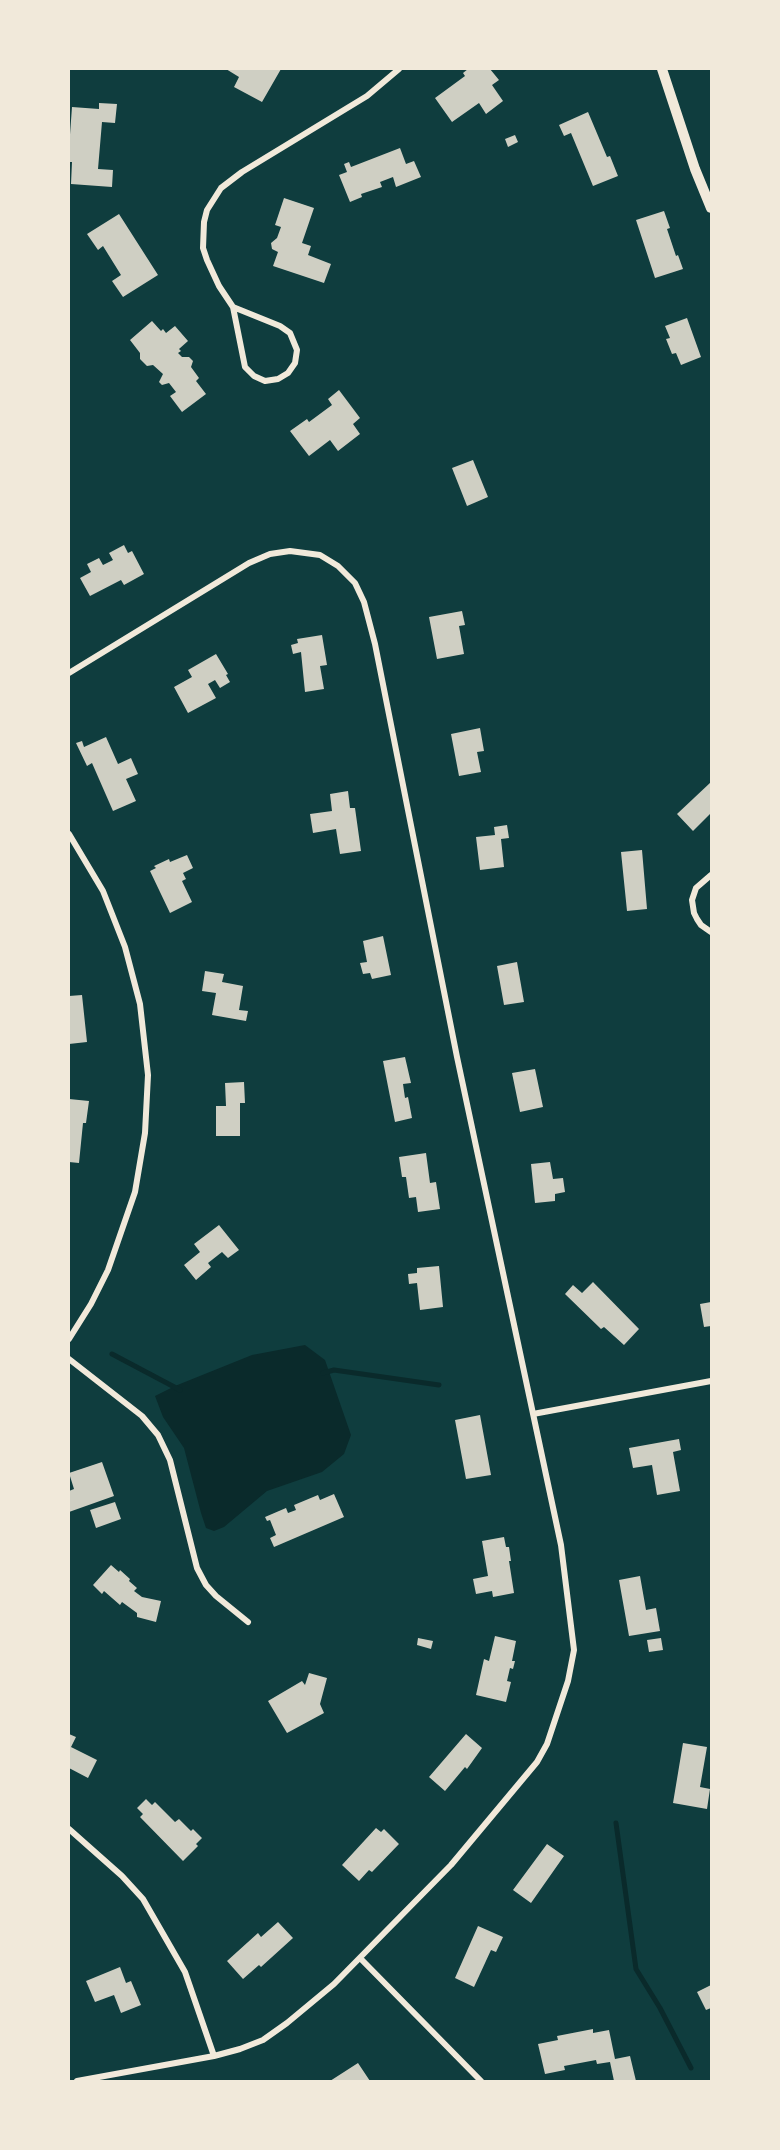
<!DOCTYPE html>
<html>
<head>
<meta charset="utf-8">
<style>
	body { margin:0 }
	#map { position:relative; width:780px; height:2150px; overflow:hidden; background:#0f3d3e; font-family:Mulish,sans-serif }
	canvas { display:block }
	.frame { position:absolute; inset:0; border:70px solid #f1e9da; pointer-events:none }
</style>
</head>
<body>
<div id="map">
<canvas width="780" height="2150"></canvas>
<div class="frame"></div>
</div>
<script>
const g = document.querySelector('canvas').getContext('2d');
g.lineJoin = 'round';
function fill(path, color) {
  g.fillStyle = color;
  g.fill(path, 'evenodd');
}
function toPath(rows) {
  const path = new Path2D();
  for (const r of rows) {
    path.moveTo(r[0], r[1]);
    for (let i = 2; i < r.length; i += 2) path.lineTo(r[i], r[i + 1]);
  }
  return path;
}
function trace(path, color, width, dash) {
  g.strokeStyle = color;
  g.lineWidth = width;
  g.lineCap = dash ? 'butt' : 'round';
  g.setLineDash(dash || []);
  g.stroke(path);
}
fill(toPath([
	[305,1345,325,1360,351,1435,344,1454,322,1472,267,1491,224,1527,214,1531,206,1528,201,1513,184,1448,163,1417,155,1396,175,1386,252,1355]
]), '#0a2a2b');
trace(toPath([
	[112,1354,180,1390],
	[323,1373,334,1370,439,1385],
	[616,1823,636,1969,660,2008,691,2068]
]), '#0a2a2b', 5);
fill(toPath([
	[226,69,281,69,262,102,234,87,239,77],
	[468,69,490,69,499,80,492,85,503,101,486,114,479,103,452,122,435,98,465,76,463,73],
	[99,103,117,104,115,123,102,122,98,169,113,170,112,187,71,184,72,162,69,162,69,148,72,107,99,109],
	[588,112,607,157,610,156,618,176,593,186,571,133,564,136,559,125],
	[515,135,518,142,508,147,505,139],
	[400,148,406,164,414,161,421,177,396,187,393,177,380,182,382,187,361,194,362,197,350,202,339,175,347,172,344,164,349,162,351,167],
	[284,198,314,208,302,243,311,246,308,255,331,264,324,283,273,266,278,252,272,249,271,243,277,238,281,227,275,225],
	[664,211,670,228,667,229,676,256,678,255,683,269,655,278,636,220],
	[119,214,158,275,123,297,112,281,121,275,103,246,98,250,87,234],
	[687,318,701,357,681,365,676,353,672,354,666,339,670,338,665,326],
	[152,321,161,331,163,329,166,333,175,326,188,341,179,349,181,351,178,353,182,357,189,357,193,361,191,367,199,378,196,381,206,394,182,412,170,396,176,392,169,383,162,385,159,382,163,374,153,365,147,366,140,359,140,353,130,340],
	[339,390,360,418,353,424,360,434,338,451,330,440,309,456,290,431,307,419,309,422,332,405,328,399],
	[473,460,488,497,467,506,452,468],
	[124,545,128,553,132,551,144,574,124,585,121,580,90,596,80,578,91,572,87,564,99,558,103,565,113,560,109,553],
	[462,611,465,625,459,626,464,654,437,659,429,617],
	[322,635,327,665,320,666,324,689,305,692,301,652,293,654,291,645,298,643,297,639],
	[216,654,228,674,226,675,230,682,220,688,215,680,208,684,216,698,188,713,174,687,192,677,188,670],
	[480,728,484,751,477,752,481,772,459,776,451,734],
	[106,737,118,764,131,758,138,774,126,779,136,801,113,811,92,763,87,766,76,743,82,741,84,747],
	[711,782,711,813,693,831,677,814],
	[348,791,350,808,355,808,361,851,340,854,336,829,313,833,310,814,332,811,330,794],
	[507,825,509,838,501,839,504,867,480,870,476,837,495,835,494,827],
	[642,850,647,909,627,911,621,852],
	[187,855,193,868,183,873,186,879,182,881,192,902,170,913,150,871,156,868,154,866,169,859,170,862],
	[383,936,391,975,372,979,370,973,363,974,360,963,367,962,363,941],
	[517,962,524,1002,504,1005,497,966],
	[205,971,224,974,222,982,243,986,239,1010,248,1011,246,1021,212,1015,216,993,202,991],
	[82,995,87,1042,69,1044,69,996],
	[405,1057,411,1083,403,1084,405,1098,408,1097,412,1118,395,1122,383,1061],
	[535,1069,543,1107,520,1112,512,1073],
	[244,1082,245,1103,240,1103,240,1136,216,1136,216,1106,226,1106,225,1083],
	[69,1099,89,1101,86,1123,83,1123,79,1163,69,1162],
	[426,1153,430,1183,436,1182,440,1209,418,1212,416,1197,409,1198,406,1177,402,1177,399,1157],
	[550,1162,553,1179,563,1178,565,1192,555,1194,555,1201,535,1203,531,1164],
	[219,1225,239,1250,228,1258,222,1252,208,1263,211,1267,196,1280,184,1265,200,1252,194,1244],
	[439,1266,443,1307,420,1310,417,1283,409,1284,408,1274,417,1273,417,1268],
	[593,1282,639,1329,624,1345,604,1327,601,1329,565,1294,573,1285,582,1293],
	[711,1302,711,1326,704,1327,700,1304],
	[480,1415,491,1475,466,1479,455,1420],
	[679,1439,681,1450,673,1452,680,1491,657,1495,652,1465,633,1468,629,1448],
	[102,1462,114,1496,69,1512,69,1491,74,1489,69,1473],
	[334,1494,344,1517,274,1547,270,1538,276,1535,270,1520,267,1521,265,1517,286,1508,288,1513,296,1510,294,1505,318,1495,320,1500],
	[115,1502,121,1519,96,1528,90,1510],
	[504,1537,506,1547,509,1547,511,1561,509,1561,514,1593,493,1597,492,1591,476,1594,473,1579,488,1576,482,1541],
	[111,1565,119,1572,120,1570,130,1579,129,1581,137,1588,134,1591,142,1597,161,1601,156,1622,137,1617,137,1613,122,1602,120,1605,104,1591,102,1594,93,1585],
	[640,1576,646,1610,656,1608,660,1631,629,1636,619,1580],
	[495,1636,516,1641,512,1661,515,1661,513,1669,510,1668,507,1681,511,1682,506,1702,476,1695,484,1659,489,1661],
	[418,1638,433,1641,431,1649,417,1645],
	[661,1638,663,1650,649,1652,647,1640],
	[309,1673,327,1678,320,1704,324,1713,287,1733,268,1701,302,1681,305,1685],
	[69,1734,76,1737,71,1747,97,1760,88,1778,69,1768],
	[466,1734,482,1748,467,1769,465,1767,445,1791,429,1777],
	[683,1743,707,1747,700,1787,710,1789,707,1809,673,1803],
	[146,1799,152,1805,155,1802,175,1822,179,1819,191,1831,193,1829,202,1838,196,1844,198,1846,183,1861,140,1817,143,1814,137,1808],
	[376,1828,381,1832,384,1829,399,1844,372,1872,369,1870,359,1881,342,1865],
	[547,1844,564,1856,531,1903,513,1890],
	[278,1922,293,1938,261,1967,259,1965,243,1979,227,1961,258,1933,261,1937],
	[478,1926,503,1937,496,1952,491,1950,474,1987,455,1978],
	[120,1967,126,1983,131,1981,141,2005,121,2013,114,1995,95,2002,86,1981],
	[711,1985,711,2008,706,2010,697,1992],
	[593,2029,593,2033,609,2030,615,2059,630,2056,636,2081,614,2081,610,2062,597,2064,596,2060,564,2066,565,2070,545,2074,538,2044,558,2040,557,2036],
	[358,2063,370,2081,330,2081]
]), '#cfcfc3');
trace(toPath([
	[233,307,280,326,290,333,297,350,295,363,288,373,278,379,265,381,254,376,245,367,233,307,219,286,207,260,203,248,204,222,207,210,221,188,242,172,367,96,399,69],
	[69,673,249,563,270,554,290,551,320,555,338,566,355,583,364,602,375,644,457,1057,561,1545,574,1650,568,1681,547,1744,537,1762,451,1865,334,1984,287,2023,263,2040,240,2049,214,2056,77,2081],
	[69,834,103,891,125,947,140,1004,148,1075,145,1133,135,1192,108,1270,91,1304,69,1339],
	[711,875,696,888,692,900,694,913,697,919,701,925,711,932],
	[69,1359,142,1416,158,1435,170,1460,197,1568,206,1585,216,1596,248,1622],
	[533,1414,711,1381],
	[69,1829,122,1876,143,1899,185,1972,214,2056],
	[360,1958,481,2081]
]), '#f1e9da', 6);
trace(toPath([
	[662,69,695,169,711,208]
]), '#f1e9da', 10);
</script>
</body>
</html>
